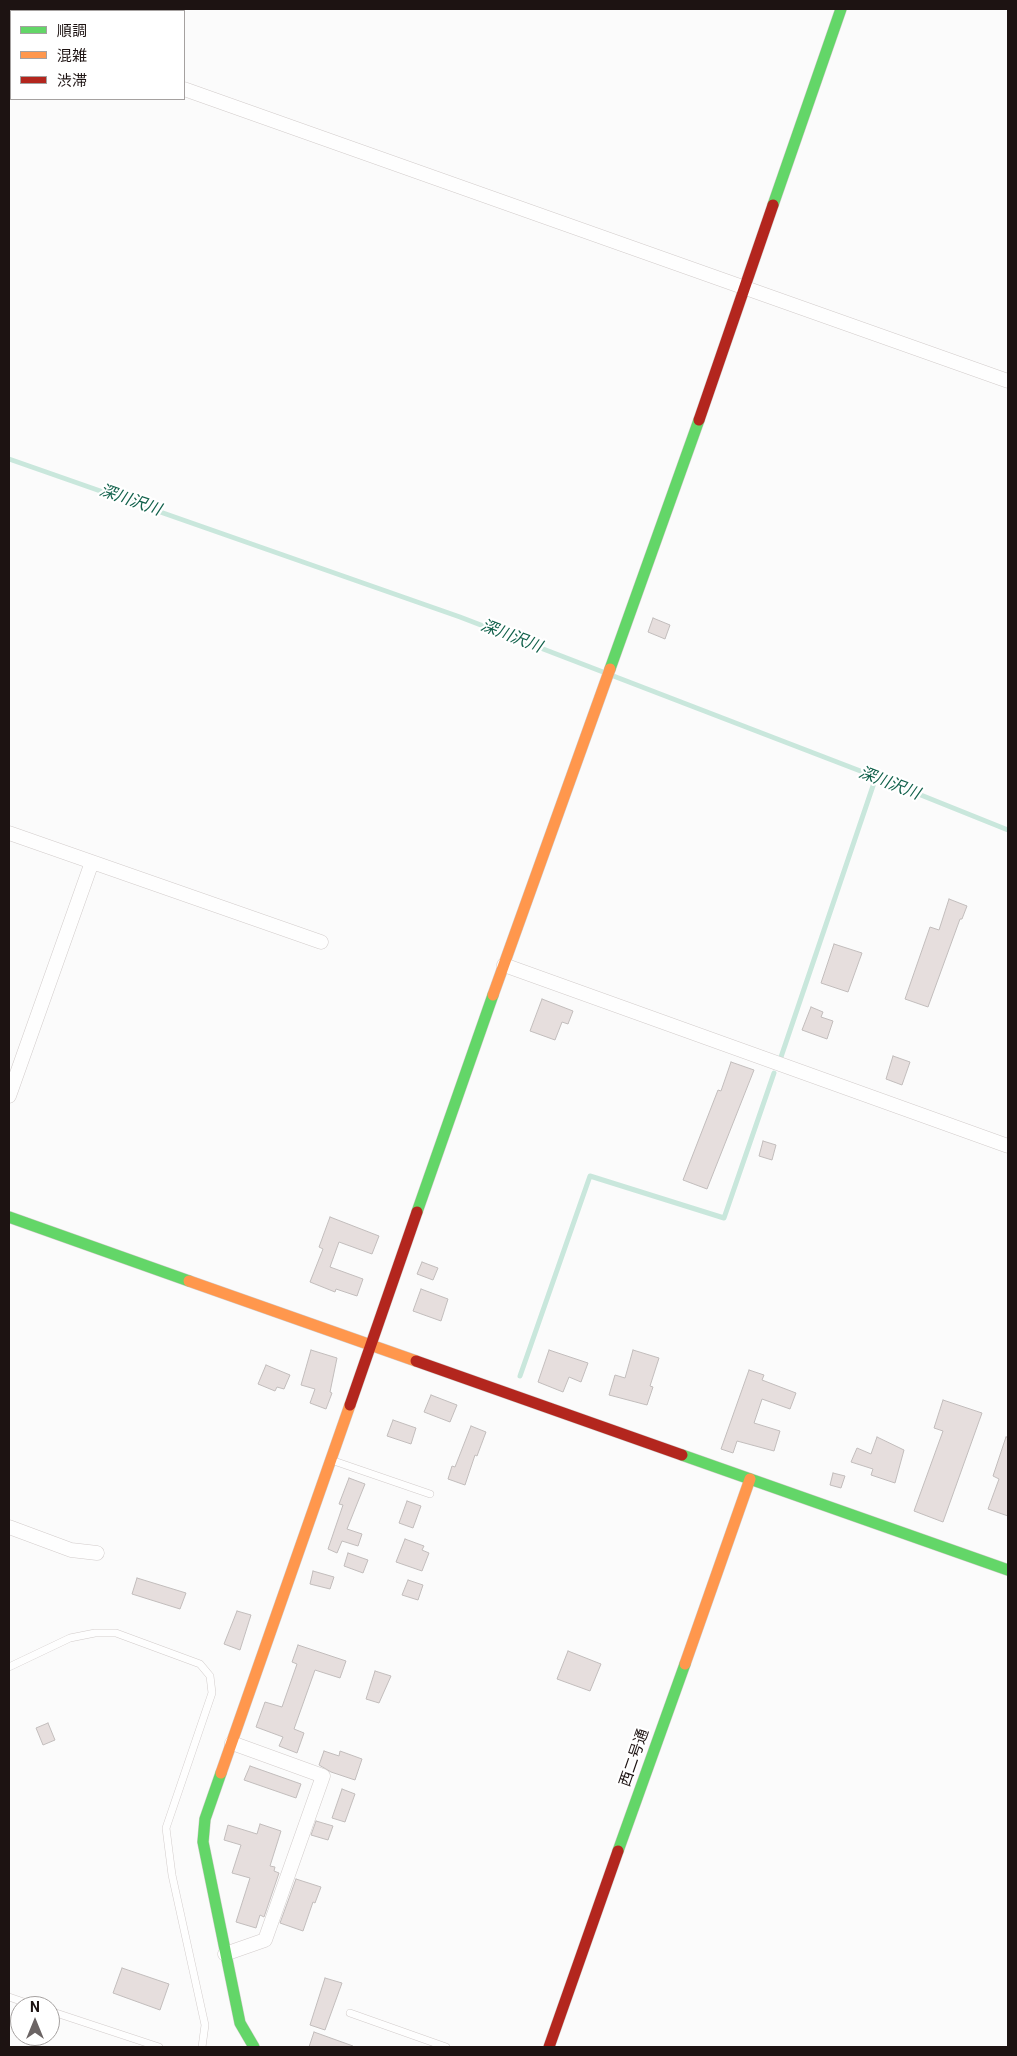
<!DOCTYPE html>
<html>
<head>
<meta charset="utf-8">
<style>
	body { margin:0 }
	#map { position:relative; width:1017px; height:2056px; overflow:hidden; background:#fbfbfb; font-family:Roboto,"Noto Sans JP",sans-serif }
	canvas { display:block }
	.frame { position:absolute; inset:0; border:10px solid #1d1312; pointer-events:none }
	.legend { position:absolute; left:10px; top:10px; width:175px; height:90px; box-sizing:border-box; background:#fff; border:1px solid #a5a1a0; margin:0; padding:6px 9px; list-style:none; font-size:15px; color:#1d1312 }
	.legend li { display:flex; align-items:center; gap:10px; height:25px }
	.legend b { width:25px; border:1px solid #a5a1a0 }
	.north { position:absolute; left:10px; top:1996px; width:50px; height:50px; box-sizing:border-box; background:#fff; border:1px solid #a5a1a0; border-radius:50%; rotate:0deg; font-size:14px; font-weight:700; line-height:20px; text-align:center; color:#1d1312 }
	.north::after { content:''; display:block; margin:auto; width:18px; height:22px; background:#6b6464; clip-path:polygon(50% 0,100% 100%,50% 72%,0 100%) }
</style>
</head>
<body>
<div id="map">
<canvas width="1017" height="2056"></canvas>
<div class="frame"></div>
<ul class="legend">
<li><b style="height:6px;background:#63d668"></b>順調</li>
<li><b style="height:6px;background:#ff974d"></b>混雑</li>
<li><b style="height:6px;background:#b3261e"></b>渋滞</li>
</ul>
<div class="north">N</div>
</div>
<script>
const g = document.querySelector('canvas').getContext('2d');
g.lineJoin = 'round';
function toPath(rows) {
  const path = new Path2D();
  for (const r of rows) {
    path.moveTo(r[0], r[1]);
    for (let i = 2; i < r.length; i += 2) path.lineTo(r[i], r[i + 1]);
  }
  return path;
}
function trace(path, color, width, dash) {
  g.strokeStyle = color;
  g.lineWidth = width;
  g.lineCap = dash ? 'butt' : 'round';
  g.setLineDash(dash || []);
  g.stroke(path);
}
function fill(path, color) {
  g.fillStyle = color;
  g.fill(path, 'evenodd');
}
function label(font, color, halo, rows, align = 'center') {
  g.font = font + ' Roboto,"Noto Sans JP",sans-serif';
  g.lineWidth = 4.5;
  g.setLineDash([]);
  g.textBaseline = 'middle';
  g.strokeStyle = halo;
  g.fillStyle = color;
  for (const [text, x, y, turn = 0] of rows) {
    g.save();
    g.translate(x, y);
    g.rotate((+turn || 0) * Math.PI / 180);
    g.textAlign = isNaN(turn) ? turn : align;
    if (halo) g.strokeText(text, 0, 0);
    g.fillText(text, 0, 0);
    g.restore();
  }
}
trace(toPath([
	[9,459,460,617,876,777,1008,830],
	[781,1057,876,777],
	[520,1376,590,1176,724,1218,774,1073]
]), '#c9e7dc', 5);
const building = toPath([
	[653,618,670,625,665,639,648,632,653,618],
	[949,899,967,906,962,919,960,919,928,1007,905,999,930,927,939,930,949,899],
	[834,944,862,953,848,992,821,983,834,944],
	[542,999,573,1011,568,1024,562,1022,555,1040,530,1031,542,999],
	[811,1007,823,1012,821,1017,833,1021,827,1039,802,1030,811,1007],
	[893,1056,910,1062,902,1085,886,1079,893,1056],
	[731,1062,754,1070,707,1189,683,1180,718,1090,721,1091,731,1062],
	[763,1141,776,1145,772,1160,759,1156,763,1141],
	[330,1217,379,1236,372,1254,339,1242,330,1267,363,1279,357,1296,336,1289,335,1292,310,1282,323,1249,319,1247,330,1217],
	[422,1262,438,1268,433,1280,417,1274,422,1262],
	[421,1289,448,1299,441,1321,413,1311,421,1289],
	[311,1350,337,1358,330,1392,332,1393,326,1409,310,1403,315,1389,301,1385,311,1350],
	[549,1350,588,1363,581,1382,569,1377,563,1392,538,1382,549,1350],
	[633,1350,659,1358,650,1386,653,1387,647,1405,609,1395,615,1375,625,1378,633,1350],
	[266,1365,290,1375,284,1389,277,1387,275,1391,258,1384,266,1365],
	[749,1370,764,1375,762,1380,796,1393,790,1409,762,1399,754,1423,780,1431,774,1451,737,1441,733,1453,721,1449,749,1370],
	[431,1395,457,1405,450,1422,424,1412,431,1395],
	[943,1400,982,1413,943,1522,914,1511,943,1431,934,1428,943,1400],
	[393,1420,416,1428,411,1444,387,1436,393,1420],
	[471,1426,486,1432,477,1456,475,1455,465,1485,448,1479,452,1466,455,1467,471,1426],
	[877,1437,904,1450,895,1483,871,1475,873,1469,851,1462,857,1448,871,1454,877,1437],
	[1006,1437,1008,1437,1008,1516,988,1509,999,1479,993,1476,1006,1437],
	[833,1473,845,1476,841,1488,830,1485,833,1473],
	[349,1478,365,1484,347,1529,362,1534,358,1546,342,1541,337,1553,328,1549,343,1505,339,1504,349,1478],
	[407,1501,421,1506,413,1528,399,1523,407,1501],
	[405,1539,424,1546,422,1550,429,1553,422,1571,396,1562,405,1539],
	[348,1553,368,1560,363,1573,344,1566,348,1553],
	[313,1571,334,1577,330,1589,310,1584,313,1571],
	[137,1578,186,1593,180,1609,132,1594,137,1578],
	[408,1580,423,1585,418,1600,402,1595,408,1580],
	[237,1611,251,1615,240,1650,224,1644,237,1611],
	[298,1645,346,1661,340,1678,315,1670,294,1729,304,1733,297,1753,279,1746,283,1737,256,1727,265,1702,282,1707,297,1664,292,1662,298,1645],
	[568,1651,601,1664,590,1691,557,1679,568,1651],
	[375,1671,391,1676,379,1703,366,1699,375,1671],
	[48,1723,55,1740,43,1745,36,1728,48,1723],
	[324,1751,339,1756,340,1751,362,1759,355,1780,331,1772,319,1765,324,1751],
	[250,1766,301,1784,296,1798,244,1780,250,1766],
	[342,1789,355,1794,345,1822,332,1818,342,1789],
	[316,1821,333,1826,328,1840,311,1835,316,1821],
	[260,1824,281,1831,270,1866,275,1867,274,1871,279,1873,264,1917,260,1915,256,1928,236,1922,250,1878,232,1873,241,1845,224,1840,228,1825,257,1834,260,1824],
	[296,1879,321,1887,315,1903,313,1902,303,1931,280,1923,296,1879],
	[122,1968,169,1984,160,2010,113,1993,122,1968],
	[325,1978,342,1983,325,2030,310,2025,325,1978],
	[314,2032,353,2046,353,2047,309,2047,314,2032]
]);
fill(building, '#e6dedd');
trace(building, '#c2bdbc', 1);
const lane = toPath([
	[331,1460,430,1494],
	[9,1667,70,1638,95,1633,116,1633,200,1664,210,1676,212,1693,166,1828,172,1875,205,2025,202,2047],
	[9,1997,35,2006],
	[50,2011,159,2047],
	[350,2013,446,2047]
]);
const street = toPath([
	[9,27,11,28],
	[184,89,1008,381],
	[9,833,321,942],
	[504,965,1008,1146],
	[9,1096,92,862],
	[9,1527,71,1550,97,1553],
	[225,1954,265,1940,323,1776,232,1743]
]);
const fast = toPath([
	[773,205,841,9],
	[610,669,699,420],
	[417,1212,493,995],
	[9,1217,189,1281],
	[682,1455,1008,1570],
	[221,1773,205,1819,203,1842,240,2023,254,2047],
	[618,1851,685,1664]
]);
const slow = toPath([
	[493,995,610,669],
	[189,1281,416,1361],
	[685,1664,750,1479],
	[221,1773,350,1405]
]);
const jam = toPath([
	[699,420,773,205],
	[416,1361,682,1455],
	[350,1405,417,1212],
	[549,2047,618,1851]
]);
trace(lane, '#d2cccb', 8);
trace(street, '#d2cccb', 15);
trace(fast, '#d2cccb', 12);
trace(slow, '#d2cccb', 12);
trace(jam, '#d2cccb', 12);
trace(lane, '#fefefe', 7);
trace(street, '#fefefe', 14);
trace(fast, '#63d668', 11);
trace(slow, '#ff974d', 11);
trace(jam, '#b3261e', 11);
label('15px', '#1d1312', '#fff', [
	["西二号通",635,1758,-71]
]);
label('italic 16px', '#11614b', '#fff', [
	["深川沢川",130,501,19],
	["深川沢川",511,637,21],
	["深川沢川",889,784,21]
]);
</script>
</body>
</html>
